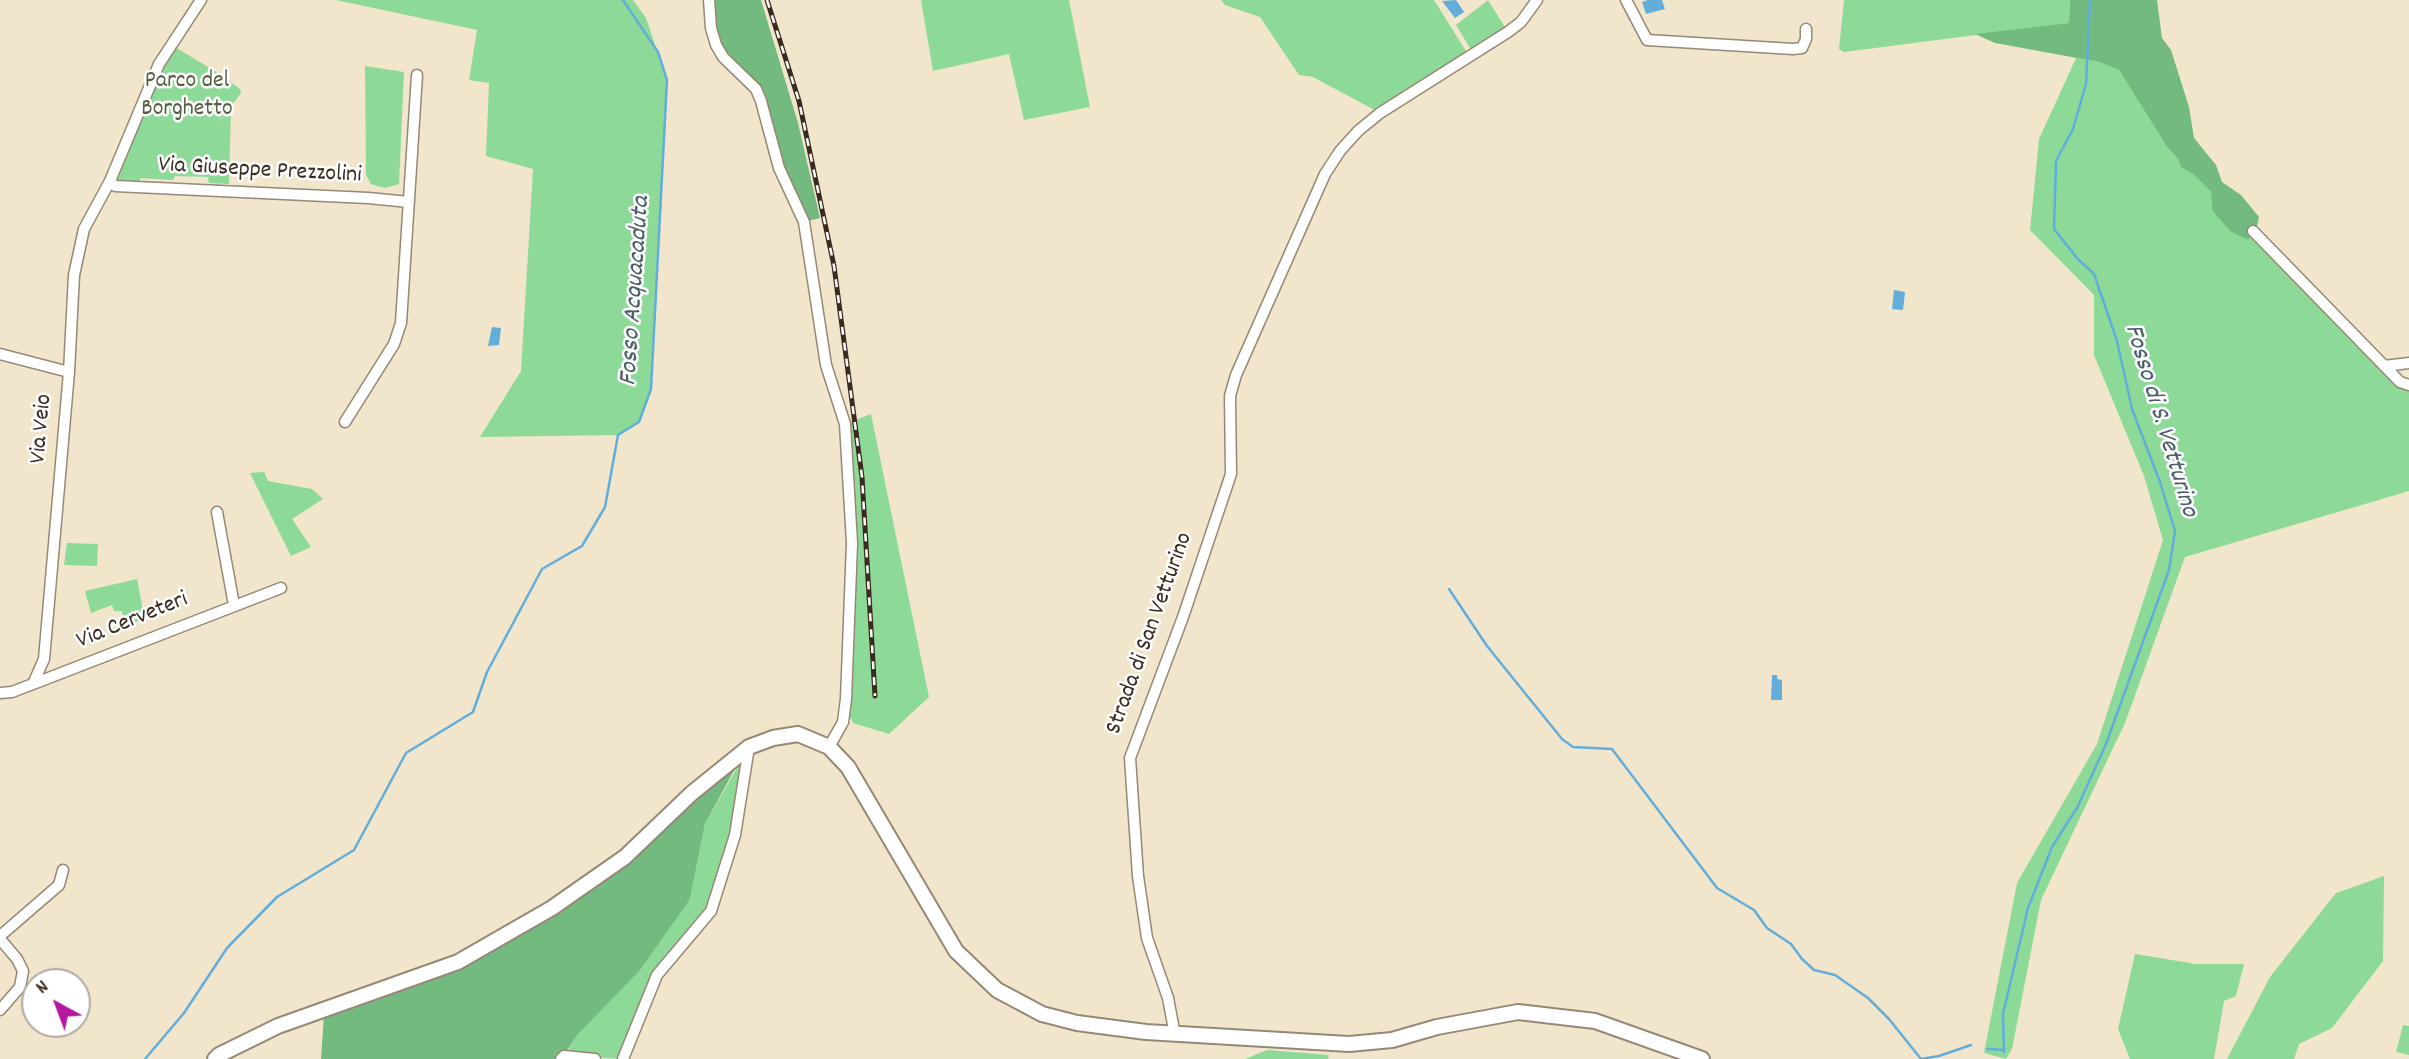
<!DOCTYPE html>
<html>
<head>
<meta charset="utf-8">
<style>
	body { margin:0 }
	#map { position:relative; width:2409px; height:1059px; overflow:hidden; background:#f1e6cc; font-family:Dekko,sans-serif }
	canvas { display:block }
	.north { position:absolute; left:21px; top:968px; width:70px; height:70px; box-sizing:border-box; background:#fff; border:2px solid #b1aaa5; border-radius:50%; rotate:319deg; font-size:19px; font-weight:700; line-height:28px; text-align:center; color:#3b2a1e }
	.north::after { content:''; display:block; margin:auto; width:24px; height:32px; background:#b5179e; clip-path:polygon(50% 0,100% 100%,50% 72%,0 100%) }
</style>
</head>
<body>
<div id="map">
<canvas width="2409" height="1059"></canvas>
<div class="north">N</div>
</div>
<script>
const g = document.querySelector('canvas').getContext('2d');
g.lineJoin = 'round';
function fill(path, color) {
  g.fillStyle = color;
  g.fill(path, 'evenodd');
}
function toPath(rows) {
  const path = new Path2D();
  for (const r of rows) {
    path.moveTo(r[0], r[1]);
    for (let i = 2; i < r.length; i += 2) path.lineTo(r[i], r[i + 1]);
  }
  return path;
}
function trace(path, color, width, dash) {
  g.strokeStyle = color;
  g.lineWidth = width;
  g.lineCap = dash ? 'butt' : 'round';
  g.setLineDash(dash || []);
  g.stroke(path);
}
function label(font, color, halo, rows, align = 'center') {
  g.font = font + ' Dekko,sans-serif';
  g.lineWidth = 5;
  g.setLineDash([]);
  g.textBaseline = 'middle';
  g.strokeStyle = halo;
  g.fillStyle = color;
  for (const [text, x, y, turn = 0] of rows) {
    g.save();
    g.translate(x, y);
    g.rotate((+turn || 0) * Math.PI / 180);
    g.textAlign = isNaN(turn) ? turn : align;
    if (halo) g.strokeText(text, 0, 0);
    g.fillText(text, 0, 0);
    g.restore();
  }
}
fill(toPath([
	[336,0,633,0,646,18,667,80,651,389,639,422,618,435,480,437,521,371,533,169,486,156,489,83,469,80,477,30],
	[921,0,1069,0,1090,107,1024,120,1009,54,933,71],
	[1221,0,1434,0,1469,56,1380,113,1313,77,1299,75,1260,17,1225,5],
	[1488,0,1508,32,1473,53,1456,25],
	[1844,0,2070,0,2069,23,1844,52,1839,49],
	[175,47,223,76,240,89,241,93,233,104,214,126,231,108,229,184,209,183,208,177,175,176,173,180,141,178,136,185,121,184,112,180,162,67],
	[2076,58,2099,62,2119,70,2167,147,2178,159,2181,167,2194,175,2211,192,2212,210,2253,231,2370,351,2366,356,2397,383,2409,390,2409,491,2185,557,2125,723,2041,900,2012,1049,2006,1059,1984,1053,2017,883,2097,744,2163,540,2144,476,2094,355,2094,295,2030,230,2039,139],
	[365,66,404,72,399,184,385,188,371,184,366,175],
	[871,414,929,697,889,734,853,723,845,707,852,543,845,424],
	[264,472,268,481,312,489,323,499,292,519,311,547,291,556,250,473],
	[67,543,98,544,97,566,64,565],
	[137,579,145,620,124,624,122,611,114,611,112,605,91,613,85,591],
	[749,747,735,835,711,911,657,975,623,1059,564,1056,579,1033,690,899,705,824],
	[2384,876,2383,961,2332,1028,2299,1044,2294,1059,2227,1059,2270,977,2336,893],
	[2135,954,2196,964,2244,964,2236,996,2224,1001,2214,1059,2130,1059,2118,1029],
	[2403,1025,2409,1026,2409,1055,2396,1052],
	[1267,1050,1329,1055,1328,1059,1245,1059]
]), '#8dda98');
fill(toPath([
	[709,0,761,0,798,123,820,218,804,222,779,168,761,101,723,57],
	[2070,0,2157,0,2162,38,2171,50,2189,107,2194,138,2216,165,2222,182,2241,195,2259,217,2257,226,2248,240,2230,231,2212,210,2211,192,2194,175,2181,167,2178,159,2167,147,2119,70,2099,62,1995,43,1975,34,2069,23],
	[743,754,705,824,690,899,640,970,579,1033,561,1059,321,1059,324,1014,458,962,552,908]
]), '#72ba80');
fill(toPath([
	[1456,0,1464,12,1455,18,1442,1],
	[1648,0,1662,0,1665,9,1646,14,1642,2],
	[1894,290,1905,292,1903,310,1892,309],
	[492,327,501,328,499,345,488,346],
	[1772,675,1777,675,1777,679,1782,680,1782,700,1771,700]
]), '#62adda');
trace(toPath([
	[1449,589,1487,646,1562,739,1573,747,1612,749,1717,888,1754,910,1767,928,1791,944,1802,959,1814,970,1835,975,1868,998,1889,1019,1921,1059,1939,1056,1971,1045],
	[1987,1049,2004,1050],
	[2004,1052,2003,1014,2028,908,2052,847,2077,808,2106,744,2169,570,2175,531,2160,482,2132,409,2117,341,2094,274,2077,258,2054,229,2056,161,2073,129,2086,84,2090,0],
	[145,1059,184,1013,227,948,277,897,354,850,406,753,473,712,487,672,542,569,582,546,605,507,618,435,639,422,651,389,667,80,658,52,623,0]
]), '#62adda', 2.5);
const street = toPath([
	[709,0,711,28,716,45,723,57,756,89,761,101,779,168,804,222,826,365,845,424,852,543,846,699,843,722,829,747],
	[1626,0,1647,40,1793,49,1802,48,1806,39,1806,29],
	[110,181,115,186,368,198,409,202],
	[2253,231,2400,382,2409,385],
	[0,354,69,372],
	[2384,366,2409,363],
	[345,422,394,344,401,323,417,75],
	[217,512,234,605],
	[33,684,44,659,69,372,74,275,84,229,110,181,159,64,201,0],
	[0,693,12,692,33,684,281,588],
	[0,936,59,885,63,870],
	[0,939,17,959,23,971,20,987,0,1010],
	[1175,1035,1168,998,1147,938,1138,876,1130,758,1183,617,1231,474,1230,396,1236,375,1325,174,1340,151,1358,131,1380,113,1508,32,1521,22,1537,0],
	[561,1059,564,1056,595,1059],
	[623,1059,657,975,711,911,735,835,749,747]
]);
const secondary = toPath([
	[215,1059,219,1055,278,1026,458,962,552,908,625,857,692,793,749,747,773,738,798,734,829,747,848,767,956,951,997,990,1042,1014,1077,1023,1146,1032,1349,1044,1392,1040,1437,1027,1518,1012,1595,1021,1702,1059]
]);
trace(street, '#968875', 13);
trace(secondary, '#968875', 18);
trace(street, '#fff', 10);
trace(secondary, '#fff', 14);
const rail = toPath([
	[767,0,799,101,834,266,862,477,875,696]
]);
trace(rail, '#3b2a1e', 5);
trace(rail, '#fff', 2.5, [8]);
label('24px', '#545f43', '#fff', [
	["Parco del",187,83],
	["Borghetto",187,111]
]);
label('24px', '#3b2a1e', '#fff', [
	["Via Giuseppe Prezzolini",260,172,3],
	["Via Veio",43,429,-85],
	["Via Cerveteri",133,622,-22],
	["Strada di San Vetturino",1151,634,-70]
]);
label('italic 26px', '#4b5e69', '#fff', [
	["Fosso Acquacaduta",637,291,-86],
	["Fosso di S. Vetturino",2159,421,73]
]);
</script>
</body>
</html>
